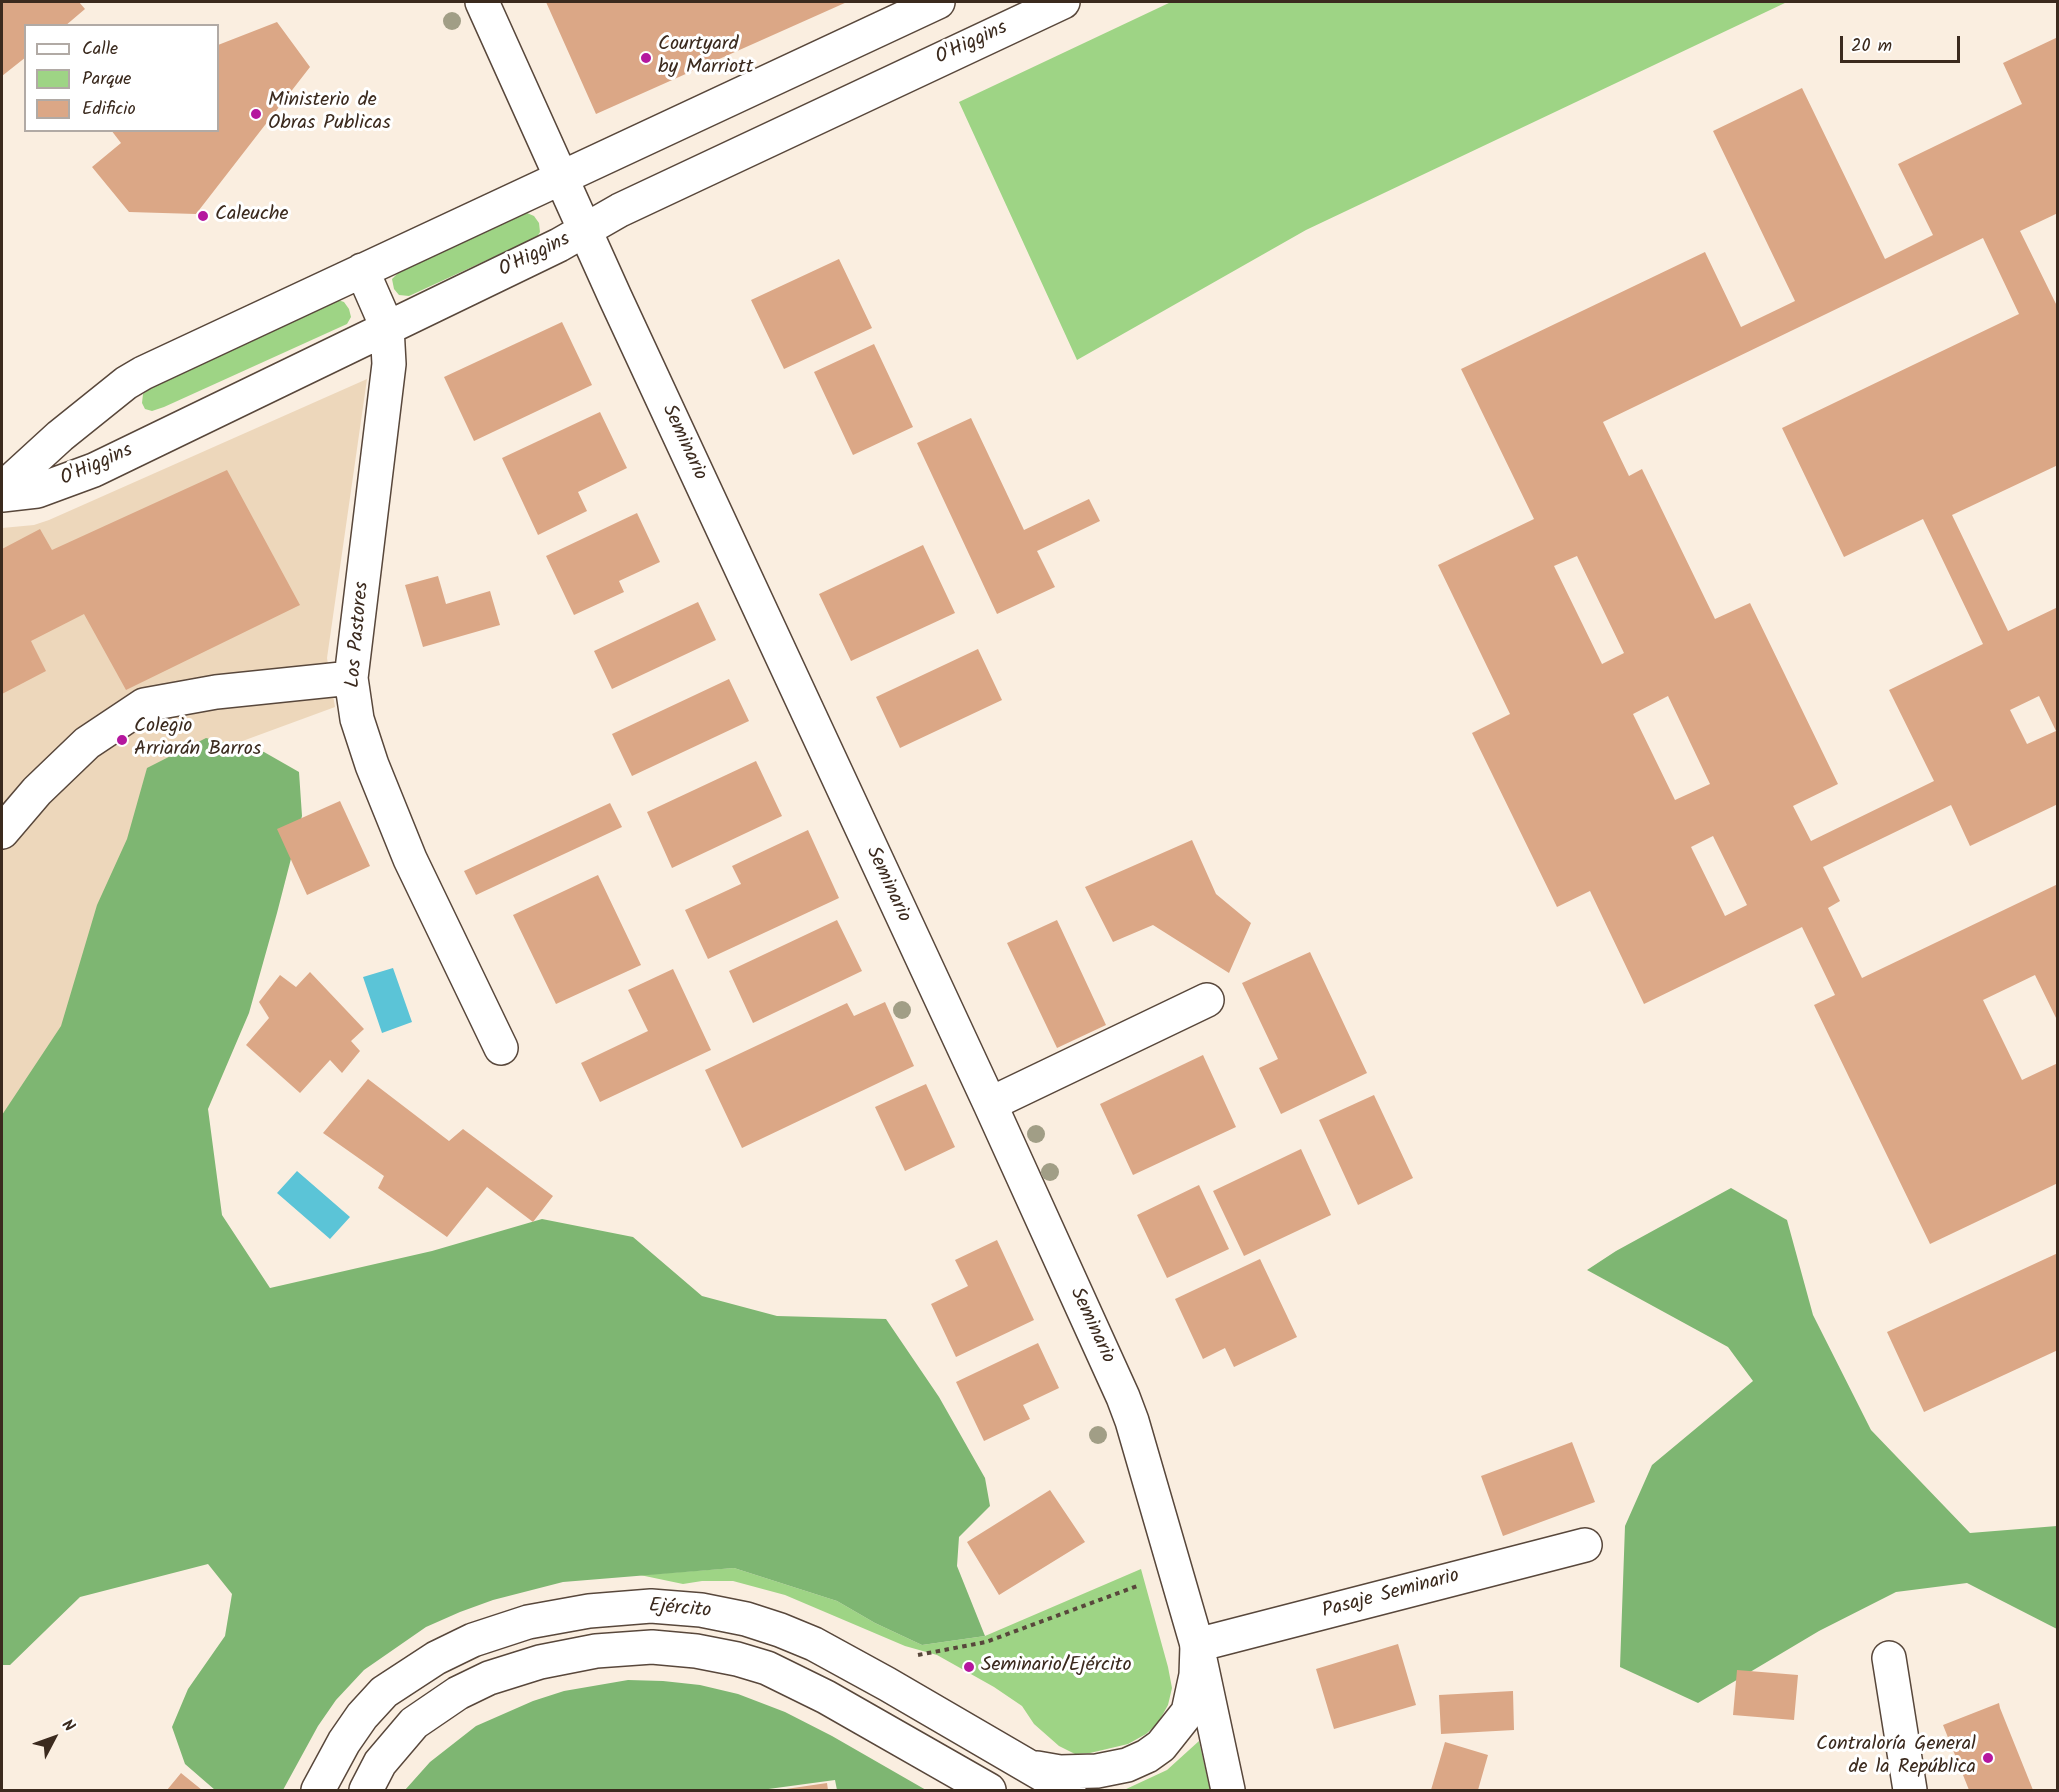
<!DOCTYPE html>
<html>
<head>
<meta charset="utf-8">
<style>
	body { margin:0 }
	#map { position:relative; width:2059px; height:1792px; overflow:hidden; background:#faeee0; font-family:Kalam,sans-serif }
	canvas { display:block }
	.frame { position:absolute; inset:0; border:3px solid #3b2a1e; pointer-events:none }
	.legend { position:absolute; left:24px; top:24px; width:195px; height:108px; box-sizing:border-box; background:#fff; border:2px solid #b1aaa5; margin:0; padding:8px 10px; list-style:none; font-size:18px; color:#3b2a1e }
	.legend li { display:flex; align-items:center; gap:12px; height:30px }
	.legend b { width:30px; border:2px solid #b1aaa5 }
	.north { position:absolute; left:24px; top:1708px; width:60px; height:60px; -webkit-text-stroke:4px #fff; paint-order:stroke; rotate:49deg; font-size:16px; font-weight:700; line-height:24px; text-align:center; color:#3b2a1e }
	.north::after { content:''; display:block; margin:auto; width:21px; height:27px; background:#3b2a1e; clip-path:polygon(50% 0,100% 100%,50% 72%,0 100%) }
	.scale { position:absolute; left:1840px; top:36px; width:120px; height:27px; box-sizing:border-box; border:3px solid #3b2a1e; border-top:0; padding-left:8px; font-size:18px; line-height:21px; white-space:nowrap; color:#3b2a1e; -webkit-text-stroke:4px #fff; paint-order:stroke }
</style>
</head>
<body>
<div id="map">
<canvas width="2059" height="1792"></canvas>
<div class="frame"></div>
<ul class="legend">
<li><b style="height:8px;background:#fff"></b>Calle</li>
<li><b style="height:16px;background:#9ed485"></b>Parque</li>
<li><b style="height:16px;background:#dba786"></b>Edificio</li>
</ul>
<div class="north">N</div>
<div class="scale">20 m</div>
</div>
<script>
const g = document.querySelector('canvas').getContext('2d');
g.lineJoin = 'round';
function fill(path, color) {
  g.fillStyle = color;
  g.fill(path, 'evenodd');
}
function toPath(rows) {
  const path = new Path2D();
  for (const r of rows) {
    path.moveTo(r[0], r[1]);
    for (let i = 2; i < r.length; i += 2) path.lineTo(r[i], r[i + 1]);
  }
  return path;
}
function trace(path, color, width, dash) {
  g.strokeStyle = color;
  g.lineWidth = width;
  g.lineCap = dash ? 'butt' : 'round';
  g.setLineDash(dash || []);
  g.stroke(path);
}
function label(font, color, halo, rows, align = 'center') {
  g.font = font + ' Kalam,sans-serif';
  g.lineWidth = 6;
  g.setLineDash([]);
  g.textBaseline = 'middle';
  g.strokeStyle = halo;
  g.fillStyle = color;
  for (const [text, x, y, turn = 0] of rows) {
    g.save();
    g.translate(x, y);
    g.rotate((+turn || 0) * Math.PI / 180);
    g.textAlign = isNaN(turn) ? turn : align;
    if (halo) g.strokeText(text, 0, 0);
    g.fillText(text, 0, 0);
    g.restore();
  }
}
fill(toPath([
	[367,379,327,658,335,707,161,771,82,1009,2,1141,2,528,34,525,49,520]
]), '#edd7bb');
fill(toPath([
	[1171,2,1787,2,1306,230,1077,360,959,102],
	[527,213,534,216,539,223,540,232,537,237,409,296,399,295,394,289,392,279,398,273],
	[338,300,344,302,349,309,351,317,347,324,164,407,152,411,145,409,142,403,143,394,154,386],
	[734,1568,837,1601,875,1623,922,1645,985,1636,1141,1569,1168,1667,1172,1688,1168,1705,1158,1723,1146,1734,1128,1744,1090,1753,1075,1754,1059,1746,1034,1724,1022,1706,994,1687,937,1655,905,1646,785,1595,733,1581,702,1581,683,1584,640,1575],
	[1199,1741,1210,1790,1124,1790,1167,1770]
]), '#9ed485');
fill(toPath([
	[206,738,264,752,299,772,302,816,277,913,249,1013,208,1109,222,1215,270,1288,432,1251,542,1219,633,1237,702,1296,777,1316,886,1319,939,1397,985,1478,990,1506,959,1537,957,1566,985,1636,922,1645,875,1623,837,1601,734,1568,563,1582,493,1600,460,1612,426,1627,364,1670,336,1700,318,1726,283,1790,215,1790,185,1764,172,1727,188,1689,225,1636,232,1594,208,1564,80,1597,10,1665,2,1665,2,1115,61,1026,97,905,127,839,147,768],
	[1731,1188,1787,1220,1813,1315,1871,1430,1970,1533,2057,1526,2057,1629,1967,1583,1896,1592,1819,1631,1698,1703,1620,1667,1625,1526,1652,1465,1753,1381,1728,1347,1587,1270,1616,1251],
	[628,1680,663,1681,700,1685,738,1694,785,1712,832,1736,926,1790,837,1790,835,1780,761,1790,405,1790,430,1762,476,1726,533,1701,564,1691]
]), '#7eb672');
fill(toPath([
	[393,968,412,1022,382,1033,363,977],
	[297,1171,350,1217,330,1239,277,1193]
]), '#5bc4d7');
fill(toPath([
	[2,2,79,2,85,9,65,26,26,26,26,57,2,76],
	[546,2,847,2,596,114],
	[277,22,310,67,196,214,129,212,92,167,121,143,111,130,218,130,218,45],
	[2058,37,2058,213,2020,231,2058,308,2058,465,1952,515,2008,631,2058,607,2058,804,1970,846,1951,805,1823,867,1840,901,1828,908,1862,978,2058,884,2058,1022,2035,975,1983,1000,2022,1080,2058,1063,2058,1183,1930,1244,1814,1005,1835,995,1802,927,1644,1004,1590,891,1557,907,1472,733,1510,714,1438,565,1534,519,1461,369,1705,252,1741,327,1795,301,1713,131,1802,88,1885,259,1933,235,1898,164,2022,104,2003,63],
	[1983,238,2019,314,1782,428,1844,557,1923,519,1983,644,1889,690,1934,781,1811,841,1793,806,1838,784,1750,603,1715,619,1642,469,1629,476,1603,422],
	[1577,556,1624,653,1602,664,1554,566],
	[1668,696,1710,784,1675,800,1633,714],
	[2039,696,2056,731,2027,744,2010,710],
	[1713,836,1747,905,1725,916,1691,847],
	[839,259,872,328,784,369,751,300],
	[562,322,592,385,474,441,444,377],
	[874,344,913,427,853,455,814,372],
	[600,412,627,468,578,492,587,511,538,535,502,458],
	[971,418,1024,530,1089,499,1100,521,1037,551,1055,587,997,614,917,443],
	[227,470,300,605,126,690,84,614,31,641,46,671,2,694,2,549,40,529,52,550],
	[637,513,660,562,619,581,624,592,574,615,546,556],
	[923,545,955,613,851,661,819,594],
	[438,576,446,604,490,591,500,625,423,647,405,585],
	[698,602,716,640,612,689,594,651],
	[978,649,1002,700,900,748,876,697],
	[729,679,749,721,632,776,612,734],
	[756,761,782,816,672,868,647,812],
	[340,801,370,866,307,895,277,829],
	[610,803,622,827,476,895,464,871],
	[808,830,839,898,708,959,685,910,741,884,732,866],
	[1192,840,1216,894,1251,923,1229,973,1153,925,1113,942,1085,887],
	[598,875,641,965,556,1004,513,915],
	[837,920,862,971,753,1023,729,971],
	[1057,920,1106,1025,1057,1048,1007,943],
	[1310,952,1367,1073,1281,1114,1259,1068,1278,1059,1242,983],
	[673,969,711,1050,600,1102,581,1063,648,1031,628,990],
	[310,972,364,1029,351,1041,360,1051,342,1073,330,1060,300,1093,246,1045,269,1018,259,1002,280,975,296,987],
	[885,1002,914,1066,742,1148,705,1070,847,1003,854,1016],
	[1203,1055,1236,1127,1133,1175,1100,1104],
	[368,1079,449,1141,463,1129,553,1196,533,1222,487,1187,447,1237,378,1188,384,1176,323,1133],
	[926,1084,955,1147,905,1171,875,1107],
	[1374,1095,1413,1178,1358,1205,1319,1120],
	[1301,1149,1331,1215,1244,1256,1213,1191],
	[1199,1185,1229,1249,1167,1278,1137,1215],
	[997,1240,1034,1320,956,1357,931,1304,968,1286,955,1260],
	[2058,1253,2058,1350,1924,1412,1887,1332],
	[1260,1259,1297,1337,1234,1367,1225,1348,1203,1359,1175,1299],
	[1038,1343,1059,1388,1023,1405,1030,1419,984,1441,956,1382],
	[1572,1442,1595,1502,1503,1536,1481,1476],
	[1050,1490,1085,1542,999,1595,967,1542],
	[1398,1644,1416,1705,1334,1729,1316,1669],
	[1737,1670,1798,1675,1794,1720,1733,1715],
	[1513,1691,1514,1730,1441,1734,1439,1695],
	[1999,1703,2000,1708,2033,1790,1969,1790,1943,1725],
	[1445,1742,1488,1755,1478,1790,1431,1790],
	[181,1773,202,1790,167,1790],
	[827,1783,828,1790,786,1790,786,1789]
]), '#dba786');
const minor = toPath([
	[482,2,615,297,990,1104,1123,1397,1132,1421,1197,1645,1228,1790],
	[362,270,387,327,389,364,351,678,357,719,372,765,410,859,501,1048],
	[2,489,60,436,126,383,143,373,938,2],
	[2,495,37,491,94,470,559,245,620,210,1063,2],
	[2,832,37,791,87,743,144,705,216,692,351,678],
	[990,1104,1207,1000],
	[1197,1645,1585,1545],
	[1889,1658,1910,1790]
]);
const major = toPath([
	[1037,1768,1060,1772,1097,1771,1127,1765,1147,1756,1161,1746,1188,1712,1196,1675,1197,1645],
	[318,1790,344,1742,362,1716,384,1692,436,1658,473,1640,528,1622,589,1611,651,1606,701,1610,746,1619,780,1630,814,1644,887,1684,1069,1790],
	[366,1790,380,1763,414,1723,458,1693,489,1678,540,1662,596,1651,652,1647,696,1651,737,1659,767,1668,826,1697,989,1790]
]);
trace(minor, '#58473b', 36);
trace(major, '#58473b', 36);
trace(toPath([
	[918,1655,986,1642,1140,1585]
]), '#58473b', 4, [4.5, 4.5]);
trace(minor, '#fff', 33);
trace(major, '#fff', 33);
g.fillStyle = '#a19e86';
for (const [x, y] of [
	[452,21],
	[902,1010],
	[1036,1134],
	[1050,1172],
	[1098,1435]
]) {
  g.beginPath();
  g.arc(x, y, 9, 0, 2 * Math.PI);
  g.fill();
}
for (const [x, y, r, color] of [
	[646,58,6,"#b5179e"],
	[256,114,6,"#b5179e"],
	[203,216,6,"#b5179e"],
	[122,740,6,"#b5179e"],
	[969,1667,6,"#b5179e"],
	[1988,1758,6,"#b5179e"]
]) {
  const dot = new Path2D();
  dot.arc(x, y, r, 0, 2 * Math.PI);
  g.fillStyle = color;
  g.fill(dot);
  trace(dot, '#fff', 2);
}
label('20px', '#3b2a1e', '#fff', [
	["O'Higgins",972,44,-25],
	["O'Higgins",535,256,-26],
	["Seminario",683,443,65],
	["O'Higgins",97,466,-24],
	["Los Pastores",359,635,-85],
	["Seminario",887,885,65],
	["Seminario",1091,1326,65],
	["Pasaje Seminario",1391,1595,-15],
	["Ejército",680,1610,5]
]);
label('20px', '#3b2a1e', '#fff', [
	["Courtyard",658,46],
	["by Marriott",658,69],
	["Ministerio de",268,102],
	["Obras Publicas",268,125],
	["Caleuche",215,216],
	["Colegio",134,728],
	["Arriarán Barros",134,751],
	["Seminario/Ejército",981,1667],
	["Contraloría General",1976,1746,"right"],
	["de la República",1976,1769,"right"]
], 'left');
</script>
</body>
</html>
